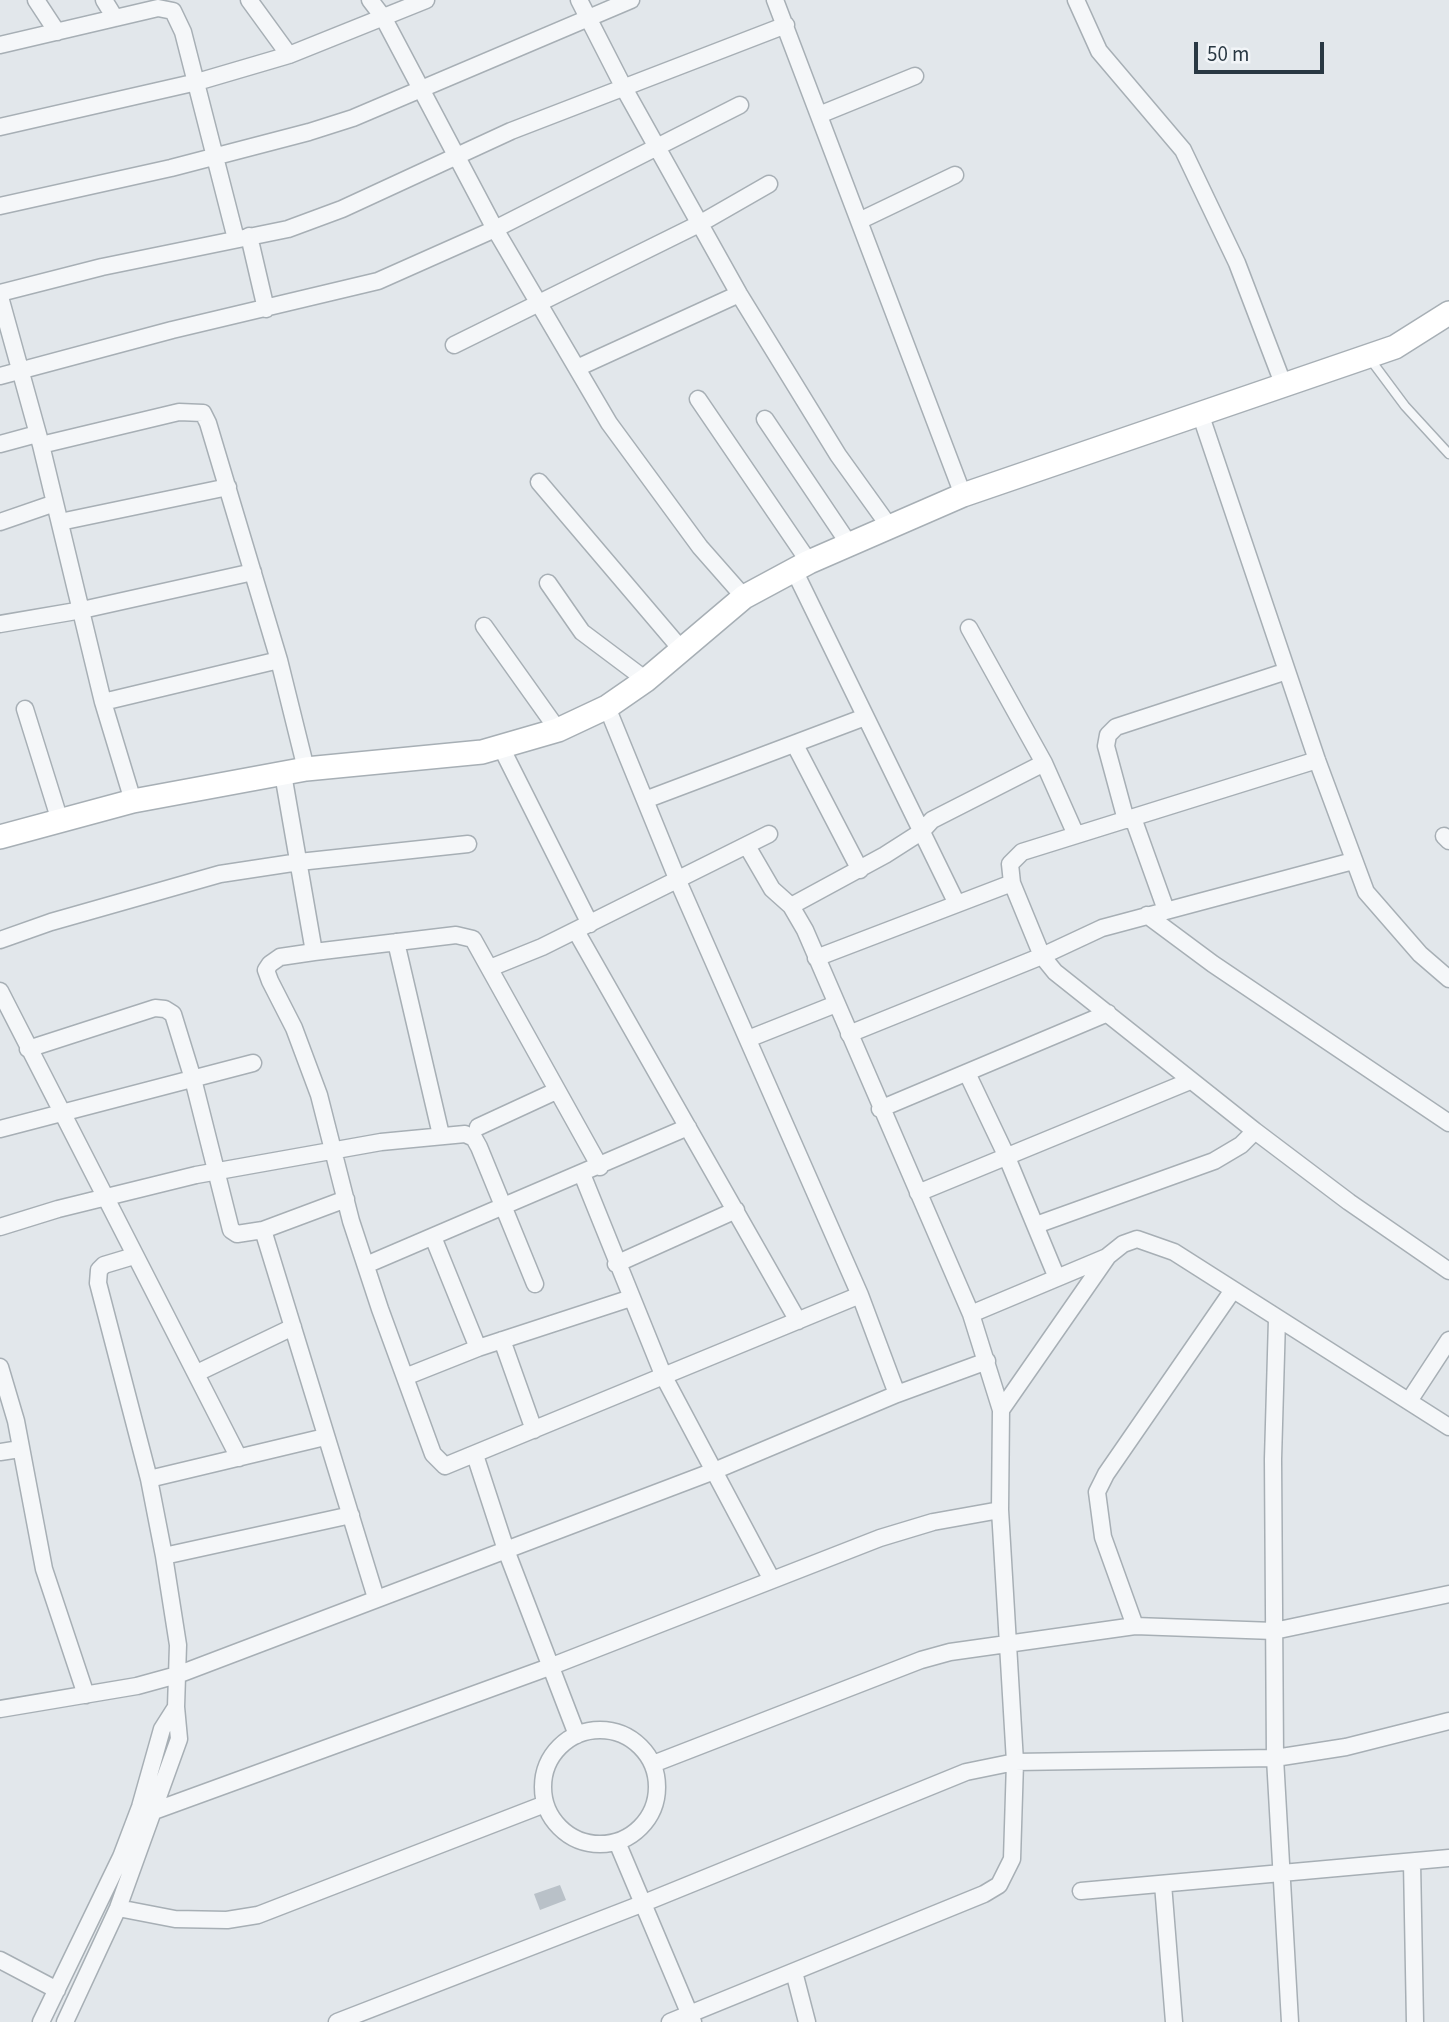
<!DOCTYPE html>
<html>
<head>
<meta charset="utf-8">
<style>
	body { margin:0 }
	#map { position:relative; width:1449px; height:2022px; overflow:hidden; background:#e2e7eb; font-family:"Source Sans 3",sans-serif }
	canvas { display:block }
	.scale { position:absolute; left:1194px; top:42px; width:130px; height:32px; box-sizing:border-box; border:4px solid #293843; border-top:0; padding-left:9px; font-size:21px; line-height:24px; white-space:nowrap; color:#293843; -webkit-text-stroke:5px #f2f5f8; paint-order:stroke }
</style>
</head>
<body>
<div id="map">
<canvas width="1449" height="2022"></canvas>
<div class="scale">50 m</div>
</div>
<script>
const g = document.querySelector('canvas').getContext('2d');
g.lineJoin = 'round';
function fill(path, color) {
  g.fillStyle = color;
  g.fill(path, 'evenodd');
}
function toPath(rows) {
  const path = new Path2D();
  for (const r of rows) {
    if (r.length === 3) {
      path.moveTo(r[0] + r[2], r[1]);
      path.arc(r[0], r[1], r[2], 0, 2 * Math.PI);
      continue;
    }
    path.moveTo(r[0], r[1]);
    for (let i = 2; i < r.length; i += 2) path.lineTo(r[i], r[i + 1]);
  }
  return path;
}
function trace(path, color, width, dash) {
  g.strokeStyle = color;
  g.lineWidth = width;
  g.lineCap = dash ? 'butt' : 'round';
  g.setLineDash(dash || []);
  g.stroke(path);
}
fill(toPath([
	[560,1885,566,1900,540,1910,534,1894]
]), '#b9c1c8');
const service = toPath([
	[1370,359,1405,406,1449,454]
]);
const minor = toPath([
	[36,0,57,32],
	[104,0,115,18],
	[249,0,289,55],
	[370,0,383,17,495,229,609,423,700,547,744,597],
	[579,0,625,90,739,294,838,455,889,526],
	[775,0,963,495],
	[1076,0,1099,51,1183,150,1237,263,1284,386],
	[0,45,158,8,173,11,183,32,236,239],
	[819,115,915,76],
	[0,127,197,82,289,55,426,0],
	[0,206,171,168,309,132,353,118,631,0],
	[859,221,955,175],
	[249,236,266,309],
	[0,293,102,267,288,229,342,209,511,131,786,25],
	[0,297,41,445,103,702,133,801],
	[454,345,701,223,769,184],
	[577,368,739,294],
	[0,376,172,330,378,281,495,229,740,105],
	[698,399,809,562],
	[1201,416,1317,760,1366,892,1420,954,1449,979],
	[765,419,849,544],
	[0,444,37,434],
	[41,445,179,412,203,413,208,423,279,660,306,769],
	[539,482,681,649],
	[0,522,55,503],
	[60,522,228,487],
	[794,570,957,904],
	[548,583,582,632,646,680],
	[0,624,82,610,253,572],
	[484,626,558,730],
	[969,628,1044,763,1076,835],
	[103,702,279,660],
	[607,707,678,881,860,1295,897,1394],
	[25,709,60,821],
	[795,745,860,870],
	[501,747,590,924],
	[1317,760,1022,852,1010,864,1012,883,1042,956,1055,972,1255,1131,1349,1202,1449,1271],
	[283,774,314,952],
	[645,800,865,717],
	[1133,818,1166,910],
	[1126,820,1106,746,1108,735,1116,727,1287,671],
	[1444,836,1449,841],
	[791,906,885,855,921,832,932,820,1044,763],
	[1147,915,1213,964,1449,1123],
	[576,931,798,1321],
	[0,940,51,922,220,874,299,862,468,844],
	[396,942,441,1135],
	[816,958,1012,883],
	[490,968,542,947,769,834],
	[0,991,239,1458],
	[849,1034,1042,956,1102,928,1353,861],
	[748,1039,836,1004],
	[28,1049,155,1008,165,1009,173,1014,193,1079,231,1230,237,1234,263,1230,346,1199],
	[967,1073,1006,1155,1057,1278],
	[880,1109,1108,1013],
	[478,1127,556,1091],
	[0,1129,253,1063],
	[600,1167,473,939,456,935,314,952,280,957,270,964,266,970,270,981,294,1028,319,1095,351,1221,380,1309,433,1454,445,1466,860,1295],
	[582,1174,664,1377,772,1580],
	[918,1193,1190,1081],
	[1036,1225,1214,1161,1241,1145,1255,1131],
	[0,1227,58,1209,196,1175,381,1142,465,1134,474,1138,479,1147,535,1284],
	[263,1230,376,1598],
	[433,1237,478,1348],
	[616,1264,736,1210],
	[366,1265,688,1127],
	[971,1314,1107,1257],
	[1277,1319,1273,1459,1275,1758,1290,2022],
	[502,1340,534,1430],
	[0,1367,16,1421,44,1569,86,1695],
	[197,1373,293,1327],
	[405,1377,478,1348,631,1298],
	[1409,1401,1449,1340],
	[1001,1410,1108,1256,1123,1244,1137,1239,1174,1252,1449,1427],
	[0,1452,20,1449],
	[475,1455,506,1550,577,1735],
	[149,1479,325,1437],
	[164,1556,351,1515],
	[1135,1626,1103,1537,1097,1492,1106,1474,1233,1290],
	[0,1709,137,1686,177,1675,714,1471,897,1394,987,1361],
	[600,1787,57],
	[653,1764,921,1660,950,1652,1135,1626,1274,1631,1449,1594],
	[154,1811,552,1666,880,1538,933,1522,1000,1510],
	[617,1842,693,2022],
	[1412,1862,1415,2022],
	[1163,1884,1174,2022],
	[1081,1891,1449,1858],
	[118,1908,175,1919,227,1920,258,1915,545,1804],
	[0,1960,57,1990],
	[794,1972,807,2022],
	[41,2022,121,1857,140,1807,162,1729,176,1707],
	[65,2022,118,1908,179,1739,176,1707,178,1645,164,1556,149,1479,98,1283,99,1270,104,1265,134,1256],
	[337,2022,644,1903,966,1772,1015,1762,1275,1758,1346,1747,1449,1721],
	[670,2022,984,1894,999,1885,1012,1859,1015,1762,1000,1510,1001,1410,971,1314,805,930,791,906,772,889,747,846]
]);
const secondary = toPath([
	[0,837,133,801,306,769,482,752,558,730,607,707,646,680,744,597,809,562,963,495,1395,347,1449,313]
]);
trace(service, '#a7afb5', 11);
trace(minor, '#a7afb5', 19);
trace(secondary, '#a7afb5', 26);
trace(service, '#f5f7f9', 8);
trace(minor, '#f5f7f9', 16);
trace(secondary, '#fff', 23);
</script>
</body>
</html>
